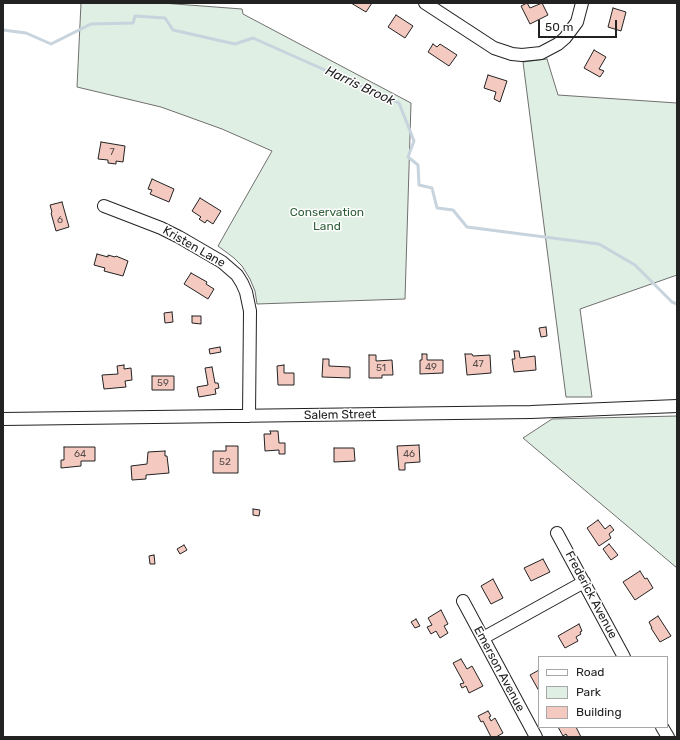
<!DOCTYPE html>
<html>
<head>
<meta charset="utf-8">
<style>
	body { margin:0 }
	#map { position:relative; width:680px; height:740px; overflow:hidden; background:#fff; font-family:Rubik,sans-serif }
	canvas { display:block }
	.frame { position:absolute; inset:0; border:4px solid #222; pointer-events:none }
	.legend { position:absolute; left:538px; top:656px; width:130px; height:72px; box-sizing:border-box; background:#fff; border:1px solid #a7a7a7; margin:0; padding:5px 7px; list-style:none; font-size:12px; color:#222 }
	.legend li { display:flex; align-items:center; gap:8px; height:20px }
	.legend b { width:20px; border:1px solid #a7a7a7 }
	.scale { position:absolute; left:538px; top:20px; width:79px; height:18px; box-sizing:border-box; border:2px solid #222; border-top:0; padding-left:5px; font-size:12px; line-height:14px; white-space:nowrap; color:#222; -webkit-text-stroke:3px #fff; paint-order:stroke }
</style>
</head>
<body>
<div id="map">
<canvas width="680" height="740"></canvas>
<div class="frame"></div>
<ul class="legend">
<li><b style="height:5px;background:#fff"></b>Road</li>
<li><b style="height:11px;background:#e0efe3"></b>Park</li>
<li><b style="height:11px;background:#f3c9c0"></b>Building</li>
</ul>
<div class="scale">50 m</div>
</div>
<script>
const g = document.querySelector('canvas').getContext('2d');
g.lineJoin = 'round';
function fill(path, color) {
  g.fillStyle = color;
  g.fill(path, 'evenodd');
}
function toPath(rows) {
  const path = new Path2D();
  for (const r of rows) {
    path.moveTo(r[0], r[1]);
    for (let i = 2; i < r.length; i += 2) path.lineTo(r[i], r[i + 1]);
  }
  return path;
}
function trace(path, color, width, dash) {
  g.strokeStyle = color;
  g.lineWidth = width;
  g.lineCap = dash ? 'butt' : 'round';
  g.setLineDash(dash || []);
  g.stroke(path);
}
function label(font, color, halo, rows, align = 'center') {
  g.font = font + ' Rubik,sans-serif';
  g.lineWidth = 3;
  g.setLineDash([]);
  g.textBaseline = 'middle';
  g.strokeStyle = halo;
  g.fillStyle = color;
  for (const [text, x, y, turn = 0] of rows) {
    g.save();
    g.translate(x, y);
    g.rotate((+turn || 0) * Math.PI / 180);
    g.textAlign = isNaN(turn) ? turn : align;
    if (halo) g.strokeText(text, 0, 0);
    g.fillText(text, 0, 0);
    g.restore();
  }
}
const green = toPath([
	[81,3,162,3,242,9,243,14,411,103,405,299,257,304,255,291,250,279,242,266,234,258,218,246,272,151,222,129,161,107,77,87,81,3],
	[547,59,558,95,677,103,677,275,580,309,592,397,566,397,523,62,547,59],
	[677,416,677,568,523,438,552,419,677,416]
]);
fill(green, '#e0efe3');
trace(green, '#6f6f6f', 1);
trace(toPath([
	[3,30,26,33,51,44,91,24,133,23,135,16,165,18,173,30,235,44,253,38,399,103,414,141,408,157,418,165,419,185,432,188,437,208,453,210,467,227,599,244,635,265,672,302,677,304]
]), '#c7d3dd', 3);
const building = toPath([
	[351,3,372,3,366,12,351,3],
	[527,3,530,8,542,3,548,15,530,24,521,6,527,3],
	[613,8,626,12,621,31,608,27,613,8],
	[396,15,413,26,405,38,388,27,396,15],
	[433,44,437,47,440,44,457,55,449,66,428,52,433,44],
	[594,50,606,57,599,69,604,71,600,77,584,68,594,50],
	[488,75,507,81,500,102,494,99,496,92,484,88,488,75],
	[101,142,125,146,123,162,116,161,116,164,108,163,108,160,98,159,101,142],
	[152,179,174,189,169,202,150,194,152,190,148,189,152,179],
	[200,198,221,211,213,224,207,220,205,223,199,219,201,217,192,211,200,198],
	[62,202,69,227,56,231,51,213,52,212,50,205,62,202],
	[97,254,108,257,108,255,115,257,116,256,128,261,123,276,104,271,105,268,94,265,97,254],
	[191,273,207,282,206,284,214,289,208,299,184,284,191,273],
	[172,312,173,322,165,323,164,313,172,312],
	[192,316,201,316,201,324,192,323,192,316],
	[546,327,547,336,541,337,539,328,546,327],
	[220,347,221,352,210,354,209,349,220,347],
	[514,351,519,351,520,358,535,356,536,370,514,372,512,359,515,359,514,351],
	[422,354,427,354,427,360,443,360,443,373,420,374,420,360,422,360,422,354],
	[465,354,472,354,473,356,490,355,491,373,467,375,465,354],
	[369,355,376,355,376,361,392,360,393,375,382,375,382,378,369,378,369,355],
	[323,359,329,359,329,366,350,367,350,378,322,377,323,359],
	[124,365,124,369,131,368,132,380,125,381,126,387,104,389,102,375,118,374,117,366,124,365],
	[284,365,284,373,294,373,294,385,278,385,277,366,284,365],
	[212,367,215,383,218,383,219,388,215,389,216,394,199,397,197,387,208,385,205,368,212,367],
	[152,376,174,376,174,390,152,390,152,376],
	[270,431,278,431,279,443,285,443,285,454,279,454,279,450,265,451,264,434,271,434,270,431],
	[419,445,420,462,405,463,405,470,399,470,397,446,419,445],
	[226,446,238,446,238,473,213,473,213,451,226,451,226,446],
	[64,447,95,447,95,461,81,461,81,466,61,468,61,460,64,460,64,447],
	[334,448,354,448,355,461,334,462,334,448],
	[165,451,165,456,167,456,169,473,146,475,146,479,132,480,131,466,147,464,148,452,165,451],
	[253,509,260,510,259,516,253,515,253,509],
	[598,520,605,529,610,525,614,530,609,534,611,538,599,546,587,528,598,520],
	[609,544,618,555,611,560,603,549,609,544],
	[184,545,187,550,180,554,177,549,184,545],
	[154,555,155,564,150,564,149,556,154,555],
	[543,559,550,572,531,581,524,568,543,559],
	[640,571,645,579,647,578,653,588,635,600,623,582,640,571],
	[493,579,503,598,491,604,481,586,493,579],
	[441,610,448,624,444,626,448,633,440,638,436,631,431,634,427,627,432,625,428,618,441,610],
	[658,616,671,636,660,642,651,628,652,628,649,622,658,616],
	[416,619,420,626,415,628,411,622,416,619],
	[579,624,582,631,580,632,581,634,576,637,578,641,565,648,558,636,579,624],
	[461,659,467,669,472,666,483,686,469,693,466,686,462,688,460,684,464,683,453,663,461,659],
	[539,670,539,691,530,675,539,670],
	[488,711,491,716,489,717,491,721,495,718,503,733,496,737,491,737,483,721,481,722,478,716,488,711],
	[558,727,576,727,581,737,568,737,566,734,563,736,558,727]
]);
fill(building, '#f3c9c0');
trace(building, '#222', 1);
const minor = toPath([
	[425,3,494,48,512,54,522,55,541,53,558,44,565,38,577,22,582,3],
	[104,206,161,228,179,237,222,262,237,275,242,283,246,292,250,311,249,416],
	[3,419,531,412,677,406],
	[557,533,624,657],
	[463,601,536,737],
	[483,638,584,582],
	[662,727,668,737]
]);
trace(minor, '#222', 14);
trace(minor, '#fff', 12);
label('10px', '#564c4a', null, [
	["7",112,152],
	["6",60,220],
	["47",478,364],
	["49",431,367],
	["51",381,368],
	["59",163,383],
	["64",80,454],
	["46",409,454],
	["52",225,462]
]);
label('12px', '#2f5e38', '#fff', [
	["Conservation",327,213],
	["Land",327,227]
]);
label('12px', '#222', '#fff', [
	["Kristen Lane",194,247,30],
	["Salem Street",340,415,-1],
	["Frederick Avenue",591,595,62],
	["Emerson Avenue",499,669,62]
]);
label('italic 13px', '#222', '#fff', [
	["Harris Brook",360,86,25]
]);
</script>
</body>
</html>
